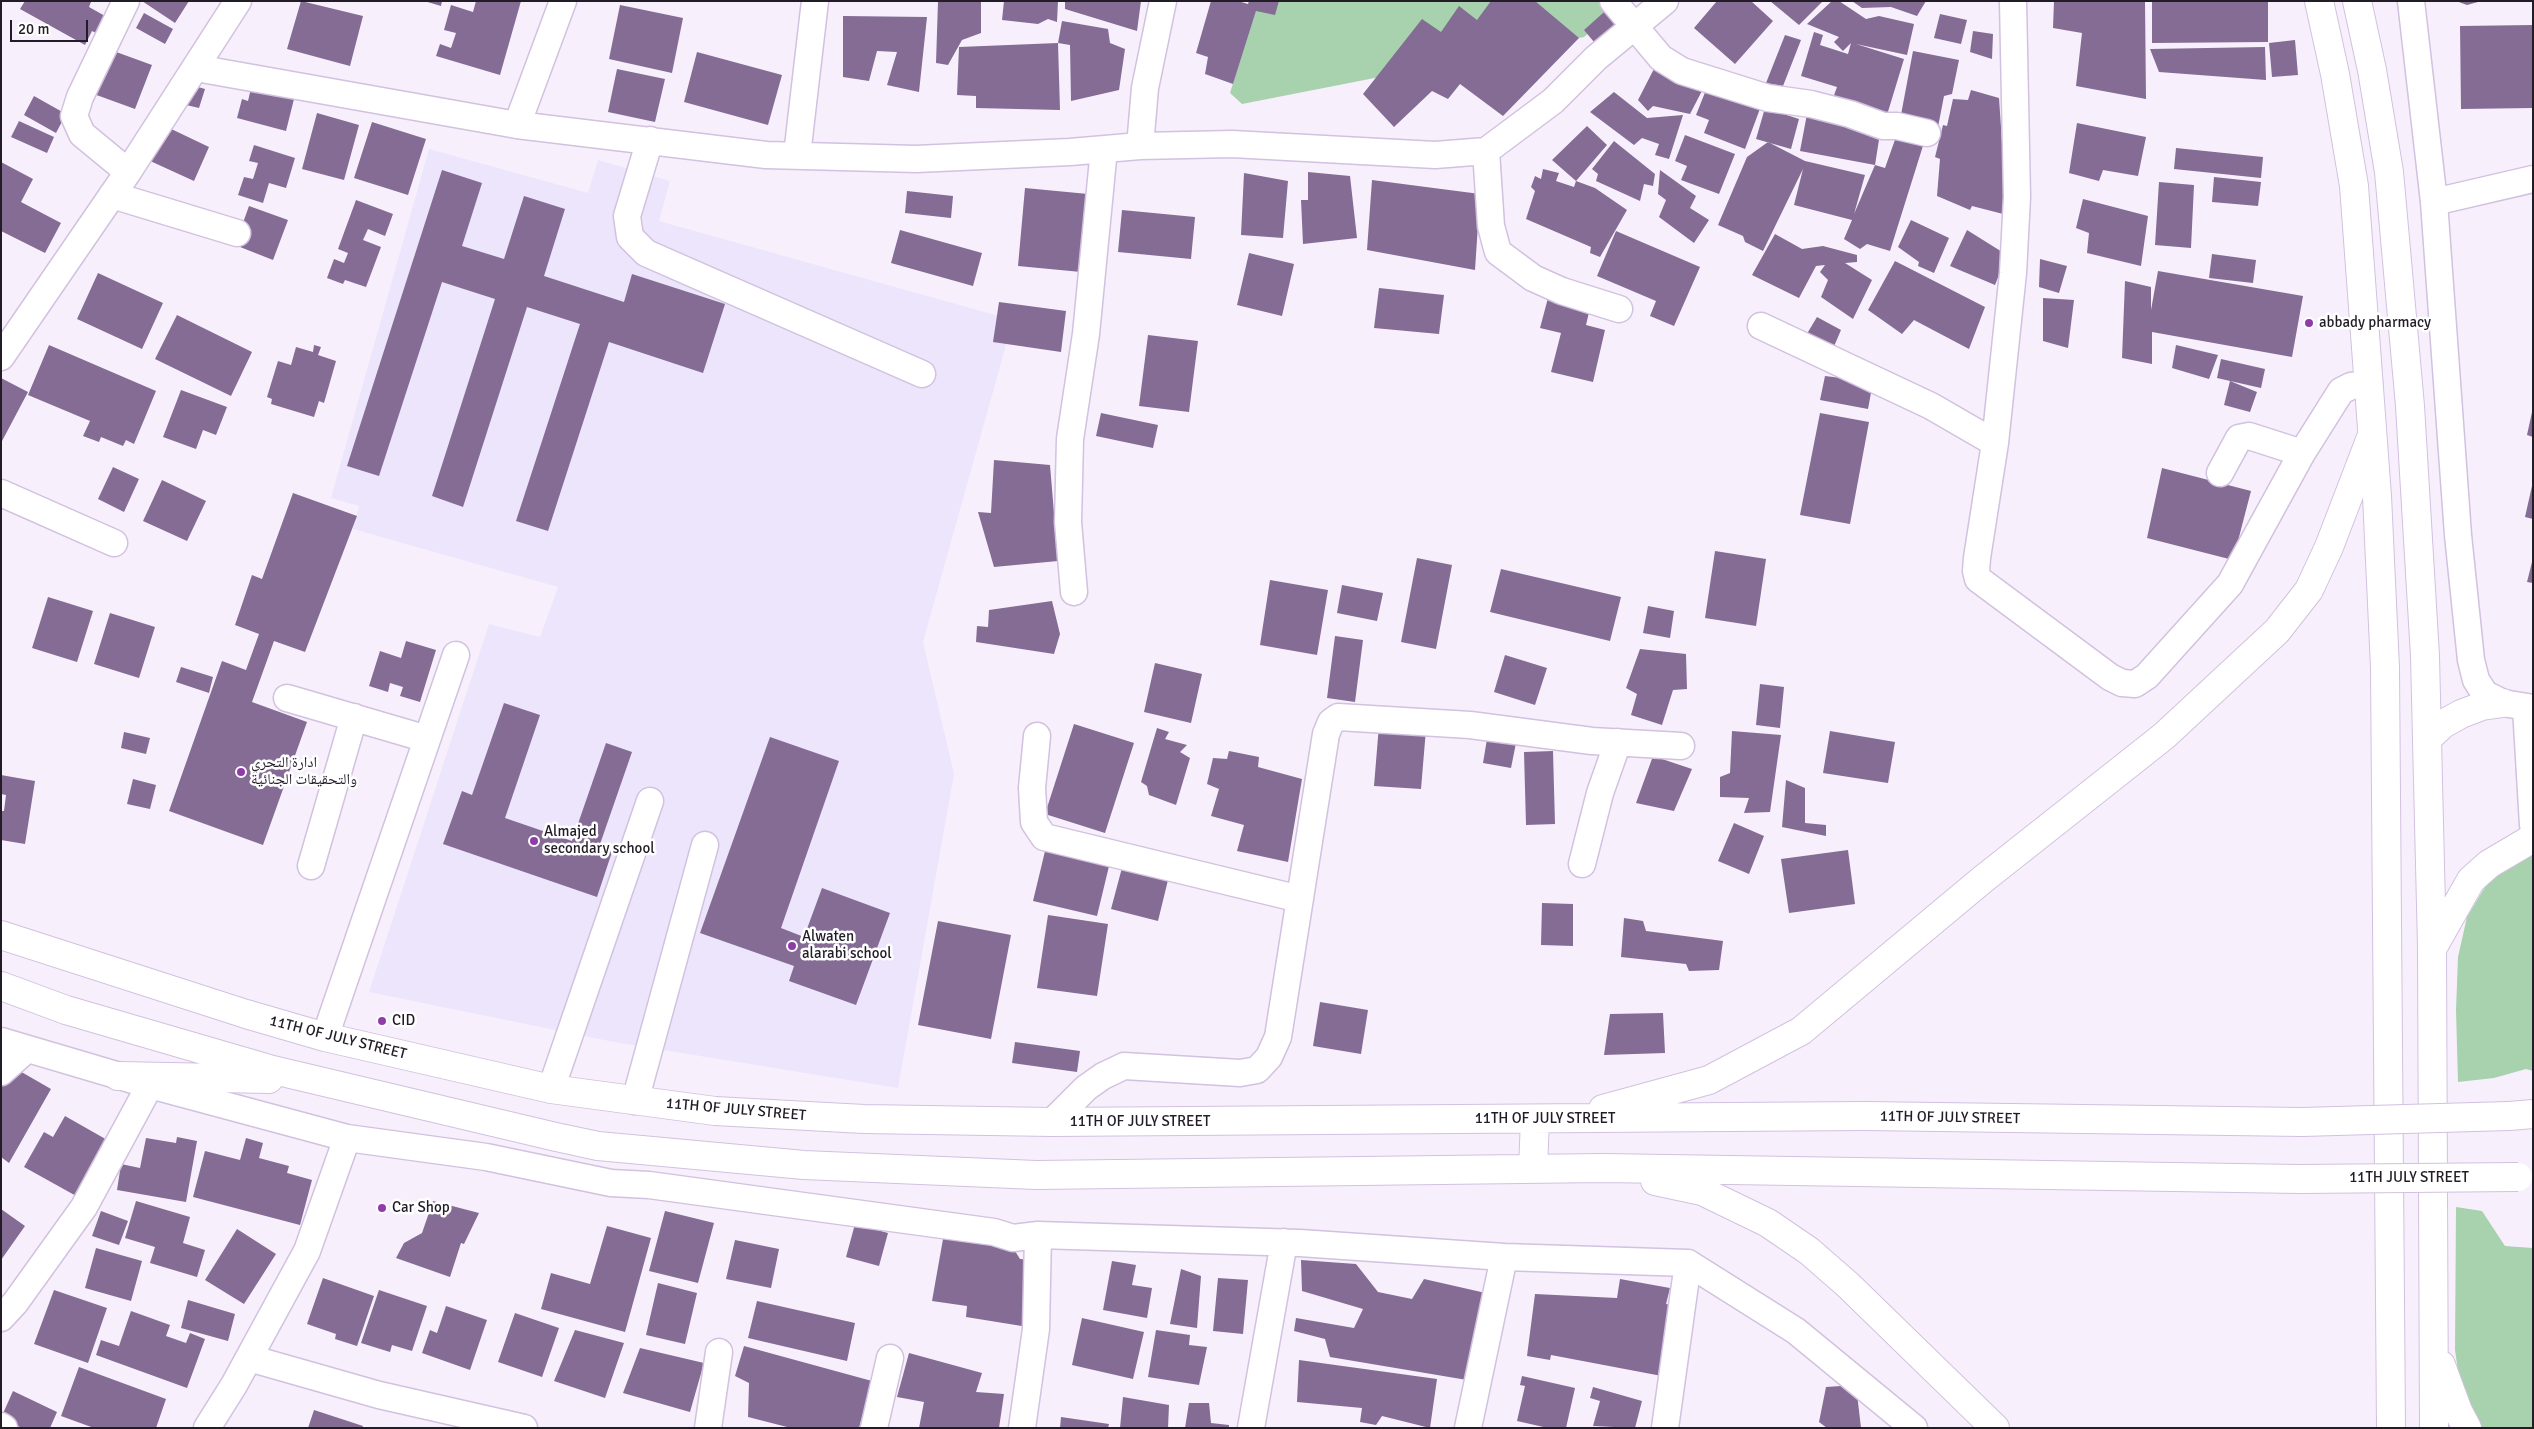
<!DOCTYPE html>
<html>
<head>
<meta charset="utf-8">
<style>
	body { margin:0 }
	#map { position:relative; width:2534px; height:1429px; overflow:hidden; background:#f7f0fc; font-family:Signika,sans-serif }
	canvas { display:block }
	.frame { position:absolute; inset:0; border:2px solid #221c27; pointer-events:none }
	.scale { position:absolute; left:10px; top:20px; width:78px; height:22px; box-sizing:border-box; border:2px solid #221c27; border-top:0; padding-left:6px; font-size:15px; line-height:18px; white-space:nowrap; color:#221c27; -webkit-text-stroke:4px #fff; paint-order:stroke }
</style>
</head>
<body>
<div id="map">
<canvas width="2534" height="1429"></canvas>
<div class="frame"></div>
<div class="scale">20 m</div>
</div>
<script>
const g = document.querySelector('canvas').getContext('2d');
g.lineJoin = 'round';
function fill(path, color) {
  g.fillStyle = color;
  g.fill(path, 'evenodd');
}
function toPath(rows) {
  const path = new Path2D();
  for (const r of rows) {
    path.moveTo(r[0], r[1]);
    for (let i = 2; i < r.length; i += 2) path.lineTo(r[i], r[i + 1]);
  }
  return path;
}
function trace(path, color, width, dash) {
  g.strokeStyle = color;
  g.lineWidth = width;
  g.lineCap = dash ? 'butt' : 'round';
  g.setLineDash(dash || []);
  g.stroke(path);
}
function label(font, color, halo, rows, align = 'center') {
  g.font = font + ' Signika,"Noto Naskh Arabic",sans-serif';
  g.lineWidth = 5;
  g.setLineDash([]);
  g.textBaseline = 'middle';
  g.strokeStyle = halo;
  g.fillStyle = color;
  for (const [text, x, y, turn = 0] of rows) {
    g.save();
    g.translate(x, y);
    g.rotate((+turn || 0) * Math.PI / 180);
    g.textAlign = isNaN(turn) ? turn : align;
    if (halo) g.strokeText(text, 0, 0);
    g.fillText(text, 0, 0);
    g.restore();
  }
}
fill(toPath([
	[429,149,588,193,598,160,670,181,659,221,1013,320,923,642,954,774,898,1088,614,1042,369,992,489,624,540,637,558,587,353,529,359,506,331,498]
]), '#ece5fb');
fill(toPath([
	[1259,1,1626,1,1584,37,1242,104,1230,93],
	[2533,853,2533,1071,2526,1069,2494,1078,2458,1082,2456,1010,2458,957,2467,917,2488,882,2517,859],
	[2456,1207,2482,1211,2505,1246,2533,1248,2533,1428,2481,1428,2461,1391,2455,1350]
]), '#a8d1ae');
fill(toPath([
	[25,1,89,1,91,2,89,7,105,16,96,33,92,31,85,45,20,9],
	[142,1,189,1,175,23],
	[301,1,363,16,350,66,287,49],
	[424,1,442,1,441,6],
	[476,1,521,1,500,75,436,56,440,44,451,48,456,33,444,30,451,5,473,12],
	[938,1,981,1,981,33,962,40,948,65,936,63],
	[1004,1,1058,1,1057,22,1048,19,1038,24,1002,20],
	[1065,1,1141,1,1137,31,1065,9],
	[1211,1,1238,1,1248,4,1249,1,1279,1,1275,15,1256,11,1233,84,1205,74,1208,57,1196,53],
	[1491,1,1535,1,1579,38,1503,116,1460,84,1448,99,1432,91,1394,127,1363,94,1422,19,1441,32,1459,6,1477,20],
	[1717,1,1751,1,1773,21,1735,64,1694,28],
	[1770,1,1823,1,1799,25],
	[1832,1,1839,1,1866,19,1879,16,1914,24,1907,55,1856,44,1904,59,1887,115,1833,98,1837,87,1801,76,1814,32,1823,35,1820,45,1848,54,1851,43,1843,51,1834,42,1839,37,1807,24],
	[1852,1,1926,1,1917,16,1891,7,1862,8],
	[2054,1,2145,1,2146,99,2076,86,2082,33,2053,28],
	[2152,1,2268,1,2268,42,2152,43],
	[2456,1,2478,1,2478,2,2467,5],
	[620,5,683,18,672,73,609,59],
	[1612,5,1628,23,1599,48,1584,30],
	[144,13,173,29,165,44,136,28],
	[1940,14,1967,20,1961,44,1934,38],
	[843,16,927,17,919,92,887,85,897,52,877,51,869,81,843,77],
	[1062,21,1108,29,1110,43,1125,49,1119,90,1071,101,1070,45,1058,43],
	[2533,25,2533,108,2461,109,2460,26],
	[1973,31,1993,34,1992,59,1970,52],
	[1785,35,1801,40,1783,86,1766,83],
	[2295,40,2298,75,2272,77,2269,43],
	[1058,43,1060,110,976,108,976,96,957,95,959,47],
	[2265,47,2266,80,2159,72,2150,49],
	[108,49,152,65,135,109,91,93],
	[1913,51,1959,60,1952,94,1944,96,1938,127,1900,120],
	[697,52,782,75,768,125,684,102],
	[1657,63,1704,87,1690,114,1653,106,1648,111,1638,100],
	[617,69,665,79,655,122,608,112],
	[188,84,205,89,199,108,182,104],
	[252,84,295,95,286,131,237,118,242,99,248,101],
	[1708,85,1761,106,1745,149,1704,133,1709,120,1696,115],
	[1971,90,1999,98,2007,215,1972,206,1970,210,1937,196,1940,159,1935,157,1943,125,1947,126,1953,99,1968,100],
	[1614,92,1647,118,1683,115,1669,159,1655,155,1659,144,1642,138,1634,145,1590,112],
	[34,96,66,114,56,133,24,115],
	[1765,108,1799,119,1791,149,1756,139],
	[317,113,359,125,344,180,302,169],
	[1807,114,1881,127,1875,165,1800,151],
	[19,121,54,137,47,153,11,137],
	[372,122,426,139,408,195,354,178],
	[2077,123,2146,137,2138,176,2103,170,2099,181,2069,173],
	[165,126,209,147,194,181,148,160],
	[1587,126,1607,145,1576,181,1552,160],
	[1927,133,1890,251,1867,244,1860,249,1844,239,1852,220,1794,205,1803,169,1763,251,1745,242,1743,236,1718,225,1747,157,1768,142,1805,161,1865,175,1854,214,1875,165,1885,168,1897,134],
	[1685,135,1735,154,1719,194,1681,180,1687,166,1675,161],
	[1614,141,1655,174,1653,186,1644,184,1640,201,1596,181,1598,174,1592,169],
	[254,145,295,158,286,188,269,183,263,203,238,195,244,177,253,179,258,163,249,161],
	[2176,148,2263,157,2261,178,2174,169],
	[1,162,33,179,21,202,61,223,45,253,1,231],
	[1543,169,1559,173,1556,181,1574,187,1576,181,1595,188,1627,210,1600,257,1590,253,1591,247,1526,219,1535,191,1531,187,1535,176,1541,179],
	[442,170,482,183,462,246,504,259,524,196,565,209,544,276,624,302,632,274,725,304,703,373,609,342,548,531,516,521,580,324,527,307,463,507,432,496,495,299,442,282,379,476,347,466],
	[1660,170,1696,196,1690,208,1709,220,1694,243,1659,217,1666,200,1658,194],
	[1308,172,1350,176,1357,238,1303,244,1301,200,1308,200],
	[1244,173,1288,181,1283,238,1241,235],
	[2214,177,2261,182,2258,206,2212,202],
	[1372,180,1480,194,1475,270,1367,250],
	[2159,182,2194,185,2191,248,2155,245],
	[1025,188,1088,194,1081,272,1018,266],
	[907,191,953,196,951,218,905,213],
	[2083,199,2148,216,2141,266,2087,253,2089,233,2076,228],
	[356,200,393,214,385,236,368,229,363,240,381,247,366,287,345,280,343,284,327,278,334,259,344,263,348,253,338,249],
	[249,206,288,220,273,260,235,245],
	[1122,210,1195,217,1191,259,1118,252],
	[1911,220,1949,238,1934,273,1918,266,1919,262,1898,247],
	[900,230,982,253,973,286,891,263],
	[1967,230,2007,255,1995,285,1950,266],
	[1616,231,1700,267,1674,326,1650,316,1656,301,1597,276],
	[1775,234,1802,249,1823,246,1857,255,1857,262,1845,263,1872,280,1853,319,1821,297,1828,280,1820,272,1825,265,1816,266,1799,298,1752,275],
	[1249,253,1294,264,1282,316,1237,305],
	[2212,254,2256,260,2253,283,2209,278],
	[2040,259,2067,266,2059,293,2039,287],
	[1895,261,1985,307,1969,349,1914,320,1902,334,1868,310],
	[2158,271,2303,296,2292,357,2152,332,2152,364,2122,358,2125,281,2151,287,2151,310],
	[98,273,163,303,142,349,77,319],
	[1379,288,1444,295,1439,334,1374,328],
	[1548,298,1590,308,1586,325,1605,330,1593,382,1551,372,1561,333,1540,328],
	[2043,298,2074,300,2068,348,2043,341],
	[999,302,1066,311,1061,352,993,342],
	[177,315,252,352,231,396,155,359],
	[1817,317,1841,330,1832,351,1805,337],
	[1148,335,1198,341,1189,412,1139,406],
	[49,345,156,391,134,444,126,440,123,446,101,437,99,442,83,436,90,421,28,395],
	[314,345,321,347,318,355,336,361,324,403,319,401,314,417,271,404,272,399,267,397,278,361,291,365,296,347,313,352],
	[2176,345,2218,355,2209,379,2172,368],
	[2221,359,2265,369,2261,388,2217,378],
	[1825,376,1873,382,1868,409,1820,400],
	[1,378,28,392,1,443],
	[2230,381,2257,392,2250,412,2224,405],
	[181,390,227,407,216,435,203,430,196,449,163,437],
	[2532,412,2533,412,2533,437,2527,435],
	[1101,413,1158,425,1153,448,1096,436],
	[1820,413,1869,422,1850,524,1800,515],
	[994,460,1050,465,1058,561,994,567,978,512,991,513],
	[113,467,139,479,124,512,98,499],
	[2162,468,2251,491,2233,560,2147,538],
	[162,480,206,501,187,541,143,521],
	[2532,486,2533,486,2533,519,2525,517],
	[293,493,357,516,305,652,274,641,252,702,307,722,263,845,169,811,222,661,246,670,259,634,235,625,252,575,262,579],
	[1715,551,1766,559,1756,626,1705,618],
	[1417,558,1452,565,1436,649,1401,642],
	[2532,562,2533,562,2533,583,2527,582],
	[1501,569,1621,597,1610,641,1490,612],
	[1270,580,1328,590,1317,655,1260,645],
	[1342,585,1383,593,1377,621,1337,613],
	[48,597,93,611,77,662,32,648],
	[1052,601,1060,634,1054,654,976,642,977,626,988,627,989,610],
	[1648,606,1674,611,1670,638,1643,633],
	[110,613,155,627,139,678,94,664],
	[1335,636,1363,640,1355,702,1327,698],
	[406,641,436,650,420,702,400,696,403,687,390,683,388,692,369,686,380,651,401,658],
	[1640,649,1686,654,1687,689,1673,690,1662,725,1631,715,1637,694,1626,688],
	[1505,655,1547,668,1535,705,1494,692],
	[1155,663,1202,674,1191,723,1144,712],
	[181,667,213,677,209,693,176,682],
	[1760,684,1784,687,1780,728,1756,725],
	[504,703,540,715,505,818,572,841,606,743,632,752,599,847,612,852,597,897,443,844,462,791,472,795],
	[1074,724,1134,743,1105,833,1045,814],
	[1379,725,1426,729,1421,789,1374,786],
	[1157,728,1169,732,1165,739,1187,745,1180,752,1190,758,1176,805,1149,795,1147,786,1141,782],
	[1732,731,1781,735,1770,812,1744,813,1749,798,1720,797,1720,777,1730,773],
	[1830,731,1895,742,1888,783,1823,773],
	[124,732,150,738,146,754,121,748],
	[1488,733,1517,738,1511,768,1483,763],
	[770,737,839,761,781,928,804,937,822,888,890,913,856,1005,789,981,794,966,700,933],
	[1229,751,1259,757,1258,767,1302,779,1288,862,1237,851,1244,825,1211,816,1219,789,1207,784,1213,758,1227,759],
	[1553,751,1555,824,1526,825,1524,752],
	[1653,756,1692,769,1674,811,1636,803],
	[1,775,35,781,25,844,1,840,1,811,4,811,6,795,1,794],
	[133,779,156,785,150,809,127,804],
	[1786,780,1805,788,1805,823,1826,825,1826,836,1782,827],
	[1734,823,1764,836,1749,874,1718,861],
	[1046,847,1110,862,1097,916,1033,901],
	[1848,850,1855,904,1789,913,1781,859],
	[1123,864,1169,876,1158,921,1111,909],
	[1542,903,1573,904,1573,946,1541,945],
	[1048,915,1108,924,1097,996,1037,988],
	[1624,918,1643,921,1646,931,1723,941,1719,970,1689,971,1686,964,1621,957],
	[938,921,1011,935,991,1039,918,1025],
	[1320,1002,1368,1010,1361,1054,1313,1046],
	[1663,1013,1665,1053,1604,1055,1610,1014],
	[1015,1042,1080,1051,1077,1072,1012,1063],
	[18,1070,51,1089,9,1163,1,1157,1,1078],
	[65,1116,109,1141,78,1197,24,1167,44,1132,53,1137],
	[177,1137,197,1141,186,1202,117,1190,121,1164,140,1168,146,1138,176,1143],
	[246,1138,263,1143,259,1158,289,1166,287,1173,312,1180,300,1225,193,1197,205,1151,240,1160],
	[136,1201,190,1217,183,1243,205,1250,197,1277,150,1263,155,1247,125,1238],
	[433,1201,479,1213,464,1244,461,1243,450,1277,396,1258,404,1243,422,1233],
	[1,1209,25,1226,1,1260],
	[101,1211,128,1221,119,1245,92,1236],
	[665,1211,714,1223,698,1283,649,1271],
	[855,1224,888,1233,879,1266,846,1257],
	[607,1226,651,1238,625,1332,541,1309,551,1273,590,1284],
	[237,1229,276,1254,244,1304,205,1280],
	[943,1239,1010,1243,1020,1259,1034,1260,1028,1327,966,1317,967,1306,932,1301],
	[735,1240,779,1249,771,1288,726,1279],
	[96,1248,142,1261,131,1301,85,1288],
	[1301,1260,1356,1264,1378,1292,1412,1299,1424,1279,1490,1294,1473,1381,1330,1357,1325,1339,1294,1331,1296,1318,1354,1328,1363,1309,1302,1291],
	[1112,1261,1136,1265,1132,1285,1152,1288,1147,1318,1103,1310],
	[1181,1269,1201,1276,1197,1328,1170,1324],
	[323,1278,374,1296,357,1346,335,1339,336,1334,307,1324],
	[1218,1278,1248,1280,1243,1334,1213,1331],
	[1620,1279,1670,1288,1666,1304,1680,1307,1667,1377,1551,1355,1550,1360,1527,1356,1535,1294,1617,1298],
	[658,1283,697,1293,685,1344,646,1335],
	[54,1290,107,1308,88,1363,34,1344],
	[379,1290,427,1306,412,1351,392,1345,390,1352,361,1343],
	[188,1300,235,1314,228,1341,181,1328],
	[757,1301,855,1323,847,1361,748,1338],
	[446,1306,487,1320,470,1370,422,1353,430,1330,437,1333],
	[131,1311,170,1325,166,1336,186,1343,190,1333,205,1339,187,1388,96,1355,101,1340,119,1346],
	[515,1313,559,1328,542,1377,498,1362],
	[1082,1318,1144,1332,1133,1379,1072,1365],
	[575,1330,624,1343,605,1398,554,1381],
	[1156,1330,1190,1335,1189,1345,1207,1347,1199,1385,1148,1377],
	[744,1346,872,1381,859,1428,791,1428,748,1417,749,1383,735,1376],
	[640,1348,704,1363,690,1412,623,1393],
	[909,1353,982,1373,976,1392,1004,1394,999,1428,919,1428,924,1402,897,1397],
	[1299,1360,1437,1379,1430,1428,1382,1416,1376,1425,1360,1422,1362,1408,1297,1402],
	[79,1367,166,1399,156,1428,94,1428,61,1416],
	[1522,1376,1575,1388,1566,1428,1548,1428,1517,1421,1525,1386,1520,1385],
	[1856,1385,1861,1428,1827,1428,1819,1422,1826,1387],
	[1593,1387,1642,1401,1635,1428,1593,1426,1600,1401,1590,1398],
	[13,1391,57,1412,50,1428,22,1428,1,1418],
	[1123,1397,1169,1405,1168,1428,1120,1428],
	[1189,1403,1209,1403,1211,1423,1229,1425,1229,1428,1185,1428],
	[314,1410,363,1426,362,1428,308,1428],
	[1061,1417,1109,1424,1108,1428,1060,1428]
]), '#846c95');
const minor = toPath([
	[126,1,80,97,74,116,82,134,128,172],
	[1613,1,1661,58,1682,71,1768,98,1811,104,1850,114,1883,126,1897,126,1927,133],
	[2013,1,2017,197,2013,273,1995,443,1977,558,1976,571,1978,579,2110,677,2122,683,2135,684,2147,676,2230,584,2302,453,2341,391,2351,386,2369,384],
	[2411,1,2434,202,2458,535,2471,660,2476,680,2485,694,2503,703,2533,708],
	[196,68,517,125,766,155,916,159,1070,152,1140,146,1232,144,1435,155,1486,151,1553,101,1596,58,1665,1],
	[517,125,563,1],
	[650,140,627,216,630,237,646,253,922,374],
	[1140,146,1145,88,1163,1],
	[1486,151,1491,226,1498,252,1533,278,1562,291,1619,309],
	[797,155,815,1],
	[112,195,237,233],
	[2434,202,2533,179],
	[1761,326,1931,406,1995,443],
	[1,357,128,172,238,1],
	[2220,473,2239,438,2249,436,2302,453],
	[1,493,114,543],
	[1074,592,1068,522,1070,439,1086,334,1104,149],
	[287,698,427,739],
	[2526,708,2533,825],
	[1037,736,1032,788,1034,822,1044,837,1300,899],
	[1582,864,1600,793,1618,742],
	[311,866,354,717],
	[325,1037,456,655],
	[1,1041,150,1085,347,1138,486,1157,611,1183,649,1185,994,1232,1013,1238,1038,1235,1300,1243,1504,1257,1688,1263,1796,1331,1914,1428],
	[1,1072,26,1050],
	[551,1089,650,801],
	[635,1101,705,845],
	[1052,1122,1086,1088,1103,1076,1124,1066,1240,1073,1257,1070,1269,1057,1278,1037,1326,734,1331,722,1338,717,1470,725,1592,741,1681,746],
	[1,1318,15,1303,84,1207,150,1085],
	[249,1358,379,1395,524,1428],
	[1,1426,4,1428],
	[207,1428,234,1385,307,1251,347,1138],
	[708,1428,719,1352],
	[874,1428,890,1358],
	[1022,1428,1036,1329,1038,1235],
	[1251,1428,1284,1242],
	[1468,1428,1504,1257],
	[1665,1428,1688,1263]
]);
const highway = toPath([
	[2319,1,2335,74,2354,186,2377,496,2385,668,2391,1428],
	[2357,1,2372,70,2389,172,2410,406,2425,656,2432,948,2434,1428],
	[2427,739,2443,724,2461,714,2482,706,2503,703],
	[1,935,246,1014,325,1037,551,1089,715,1111,864,1119,1052,1122,1865,1116,2302,1122],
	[2433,947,2471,880,2489,864,2533,838],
	[1,986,66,1010,269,1069,556,1137,598,1146,804,1165,1036,1175,1603,1168,2300,1179],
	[118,1076,269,1079],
	[1603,1109,1709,1080,1801,1031,1982,880,2164,736,2277,631,2309,590,2329,547,2370,440],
	[2509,1116,2533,1114],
	[1533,1169,1535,1119],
	[1655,1181,1702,1191,1768,1223,1809,1251,1848,1285,1995,1428],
	[2441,1365,2458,1411,2467,1428]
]);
trace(minor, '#d2c1df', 29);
trace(highway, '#d2c1df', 30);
trace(minor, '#fff', 26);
trace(highway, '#fff', 28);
const highwayBridge = toPath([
	[2302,1122,2509,1116],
	[2300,1179,2518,1177]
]);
trace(highwayBridge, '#d2c1df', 30, []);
trace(highwayBridge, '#fff', 28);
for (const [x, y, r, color] of [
	[2309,323,5,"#8f3ba9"],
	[241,772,5,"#8f3ba9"],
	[534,841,5,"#8f3ba9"],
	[792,946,5,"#8f3ba9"],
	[382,1021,5,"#8f3ba9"],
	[382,1208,5,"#8f3ba9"]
]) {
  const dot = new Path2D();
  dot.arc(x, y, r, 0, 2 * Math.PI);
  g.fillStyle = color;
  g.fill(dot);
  trace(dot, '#fff', 2);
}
label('15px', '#221c27', '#fff', [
	["abbady pharmacy",2319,323],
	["ادارة التحري",251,763],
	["والتحقيقات الجنائية",251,780],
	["Almajed",544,832],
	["secondary school",544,849],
	["Alwaten",802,937],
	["alarabi school",802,954],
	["CID",392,1021],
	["Car Shop",392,1208]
], 'left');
label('15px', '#221c27', '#fff', [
	["11TH OF JULY STREET",338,1038,14],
	["11TH OF JULY STREET",736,1110,5],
	["11TH OF JULY STREET",1950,1118,1],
	["11TH OF JULY STREET",1545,1119],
	["11TH OF JULY STREET",1140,1122],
	["11TH JULY STREET",2409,1178]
]);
</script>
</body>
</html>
